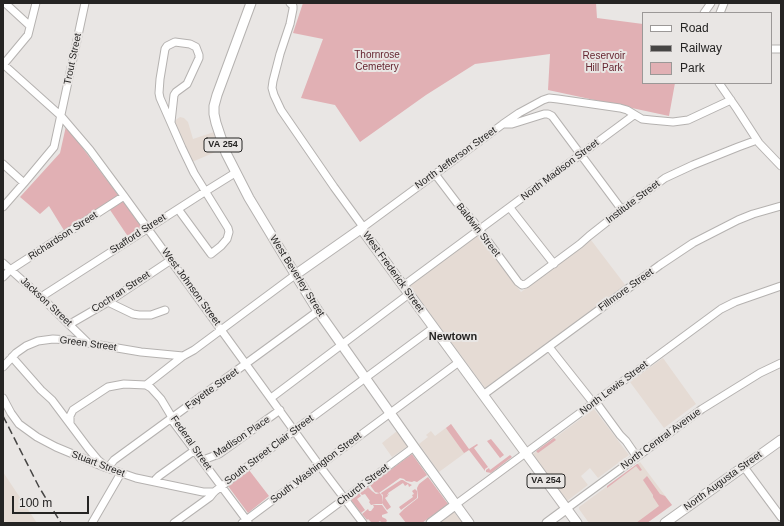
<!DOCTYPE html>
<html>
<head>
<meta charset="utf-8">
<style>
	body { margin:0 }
	#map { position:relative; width:784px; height:526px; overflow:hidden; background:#e9e6e4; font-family:Helvetica,sans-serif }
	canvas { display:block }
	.frame { position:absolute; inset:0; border:4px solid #252423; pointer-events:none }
	.legend { position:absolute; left:642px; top:12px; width:130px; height:72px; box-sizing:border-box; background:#e9e6e4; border:1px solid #9b9897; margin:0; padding:5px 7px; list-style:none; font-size:12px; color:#252423 }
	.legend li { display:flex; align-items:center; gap:8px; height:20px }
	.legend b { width:20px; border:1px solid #9b9897 }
	.scale { position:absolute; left:12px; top:496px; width:77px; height:18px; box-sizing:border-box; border:2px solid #252423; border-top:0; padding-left:5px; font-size:12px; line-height:14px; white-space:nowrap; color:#252423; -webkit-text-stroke:3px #e9e6e4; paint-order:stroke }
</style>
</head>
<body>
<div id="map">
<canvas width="784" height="526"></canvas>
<div class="frame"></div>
<ul class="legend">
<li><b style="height:5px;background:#fff"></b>Road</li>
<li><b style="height:5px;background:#464544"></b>Railway</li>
<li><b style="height:11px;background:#e1b0b4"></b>Park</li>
</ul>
<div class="scale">100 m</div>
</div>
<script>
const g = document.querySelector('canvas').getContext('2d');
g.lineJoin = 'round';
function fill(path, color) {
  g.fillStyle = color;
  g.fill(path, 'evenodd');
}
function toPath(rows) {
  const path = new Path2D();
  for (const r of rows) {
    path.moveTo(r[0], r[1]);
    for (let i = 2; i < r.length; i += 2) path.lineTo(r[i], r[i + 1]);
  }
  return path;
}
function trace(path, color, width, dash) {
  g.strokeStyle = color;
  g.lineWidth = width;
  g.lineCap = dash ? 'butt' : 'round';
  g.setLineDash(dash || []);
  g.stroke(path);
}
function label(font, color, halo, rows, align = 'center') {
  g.font = font + ' Helvetica,sans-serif';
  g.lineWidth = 4;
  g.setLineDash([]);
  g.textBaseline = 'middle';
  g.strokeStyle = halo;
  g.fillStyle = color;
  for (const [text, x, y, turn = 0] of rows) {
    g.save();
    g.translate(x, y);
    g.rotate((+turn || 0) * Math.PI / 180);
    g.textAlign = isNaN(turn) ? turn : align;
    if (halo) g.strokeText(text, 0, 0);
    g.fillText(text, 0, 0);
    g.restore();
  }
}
fill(toPath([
	[180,117,184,118,188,122,193,139,214,132,220,150,192,162,174,122,177,119],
	[478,234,521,292,591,240,626,286,485,388,409,285],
	[663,358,696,404,664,428,630,382],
	[594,409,629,455,598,478,590,468,581,476,588,485,567,501,533,454],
	[451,424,469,450,439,472,419,444,428,437,426,435,431,431,435,436],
	[397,431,408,446,392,457,382,443],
	[640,462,672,505,647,523,589,523,579,509,579,507],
	[3,472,37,523,3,523],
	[454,512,463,523,439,523,445,519]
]), '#e5dbd4');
fill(toPath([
	[303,3,596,3,597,18,643,24,643,83,675,83,669,116,548,90,550,54,475,64,426,95,360,142,335,105,301,98,323,39,293,33],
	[66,126,119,196,143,229,129,238,106,204,65,232,49,206,40,214,20,197,60,153],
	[451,424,469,449,477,444,478,445,474,448,488,467,485,469,485,471,469,450,464,453,446,428],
	[554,438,556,440,538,453,536,451],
	[491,439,504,455,500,458,487,441],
	[412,454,427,475,417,482,414,481,412,482,406,481,404,479,400,478,379,493,375,492,370,485],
	[510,455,512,457,491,473,486,472,486,470,489,468,490,470],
	[637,464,638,464,642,470,640,471,636,466,607,488,607,486],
	[249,470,269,496,248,513,228,486],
	[647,476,660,494,665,496,672,505,647,523,636,523,659,506,653,497,653,495,643,480],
	[428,477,448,504,422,523,406,523,399,514,404,509,418,498,417,488,419,484],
	[401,480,403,480,406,482,412,485,409,487,408,484,405,486,403,483,388,493,389,495,387,494,384,494,387,494,388,496,385,498,391,507,387,510,382,503,383,494,382,495,381,493],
	[368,487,372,491,376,494,380,493,382,496,382,504,376,504,371,505,369,502,370,501,365,494,362,495,360,493],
	[415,489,417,491,417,498,401,510,399,507,413,497,412,495,414,494,412,491],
	[359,493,361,496,357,499,365,510,361,513,351,500],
	[373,505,382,505,388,513,382,515,382,517,386,519,387,521,385,523,382,523,380,521,377,523,376,523,376,522,372,523,368,519,367,520,362,514,368,509,369,511,371,511,374,507]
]), '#e1b0b4');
const minor = toPath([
	[5,3,30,26],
	[290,3,293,6,293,9,290,24,280,54,273,81,272,88,274,95,281,110,334,187,361,224,362,228,503,124,519,113,543,100,549,98,558,99,620,108,627,110,642,119,651,120,673,122,688,120,731,100],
	[704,13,711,3],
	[720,13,724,3],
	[771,49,781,49],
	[3,64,61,116,90,150,124,196,319,465,363,523],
	[3,65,28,35,36,3],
	[719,83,737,109,759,143,781,166],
	[171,122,174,95,176,92,187,84,199,58,199,55,196,47,190,44,175,42,167,46,165,49,160,79,159,93,160,98,182,148,194,173,228,228,229,232,227,239,221,246,211,254,178,209],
	[503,124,512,124,544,114,548,114,552,116,622,210],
	[3,164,24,183],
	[435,174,457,203,473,221,518,282,522,285,526,284,580,244,589,236,622,210,665,178,693,165,738,147,757,140],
	[3,207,24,183,54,147,85,3],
	[510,208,554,264],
	[3,263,41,297,88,343],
	[3,277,10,270,124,196],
	[403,286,634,115],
	[41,297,206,191,235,173],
	[108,302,133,314,139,315,151,315,165,310],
	[70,324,108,302,171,260],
	[549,347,591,400,598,405,620,435,626,441,637,457],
	[12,357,41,390,52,400,88,448,98,460,108,468,110,465,114,460,318,311],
	[3,367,16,353,26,346,38,341,53,339,70,340,141,352,183,356],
	[146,385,151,388,161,399,170,414,174,423,248,522],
	[483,395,660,265,693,243,738,220,753,214,781,206],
	[3,398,11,413,19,424,37,437,56,447,104,467,136,478,203,492,214,492],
	[271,398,409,294],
	[70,423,70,416,73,410,108,387,124,384,146,385,183,356,194,350,295,275],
	[203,460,219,454,280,410],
	[744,467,781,517],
	[155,482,156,479,159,476,195,450],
	[455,505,721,309,735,302,781,286],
	[566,509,702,409,760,373,781,363],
	[92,523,121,473],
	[174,523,210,497,214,492,299,427,433,328],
	[242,523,459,362],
	[312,523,414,447]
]);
const major = toPath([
	[251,3,217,95,214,106,214,114,216,123,226,153,249,198,298,279,318,311,414,447,469,523],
	[295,275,362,228,363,231,577,523],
	[431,523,455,505],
	[547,523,566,509],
	[665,523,781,440]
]);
trace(minor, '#b5b2b0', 9);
trace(major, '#b5b2b0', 11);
trace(minor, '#fff', 7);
trace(major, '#fff', 9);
trace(toPath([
	[3,416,39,487,61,523]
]), '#464544', 1.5, [8, 4]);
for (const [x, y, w] of [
	[223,145,38],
	[546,481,38]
]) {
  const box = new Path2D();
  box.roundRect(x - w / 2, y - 7, w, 14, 3);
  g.fillStyle = '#e9e6e4';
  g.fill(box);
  trace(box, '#252423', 1);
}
label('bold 9px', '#252423', null, [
	["VA 254",223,145],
	["VA 254",546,481]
]);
label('10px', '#662631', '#e9e6e4', [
	["Thornrose",377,55],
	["Cemetery",377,67],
	["Reservoir",604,56],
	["Hill Park",604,68]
]);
label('10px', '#252423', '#e9e6e4', [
	["Trout Street",73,59,-78],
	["North Jefferson Street",456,158,-36],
	["North Madison Street",560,170,-37],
	["Institute Street",633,202,-37],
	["Baldwin Street",478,230,52],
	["Stafford Street",138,234,-33],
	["Richardson Street",63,236,-33],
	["West Frederick Street",393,272,54],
	["West Beverley Street",297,276,58],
	["West Johnson Street",191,287,54],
	["Fillmore Street",626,290,-36],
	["Cochran Street",121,292,-33],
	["Jackson Street",46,302,43],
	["Green Street",88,344,8],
	["North Lewis Street",614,388,-37],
	["Fayette Street",212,389,-36],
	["Madison Place",242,437,-34],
	["North Central Avenue",661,439,-36],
	["Federal Street",191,443,55],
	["South Street Clair Street",269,450,-37],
	["Stuart Street",98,464,21],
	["South Washington Street",316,468,-37],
	["North Augusta Street",723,481,-36],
	["Church Street",363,485,-37]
]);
label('bold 11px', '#252423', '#e9e6e4', [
	["Newtown",453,337]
]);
</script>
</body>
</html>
